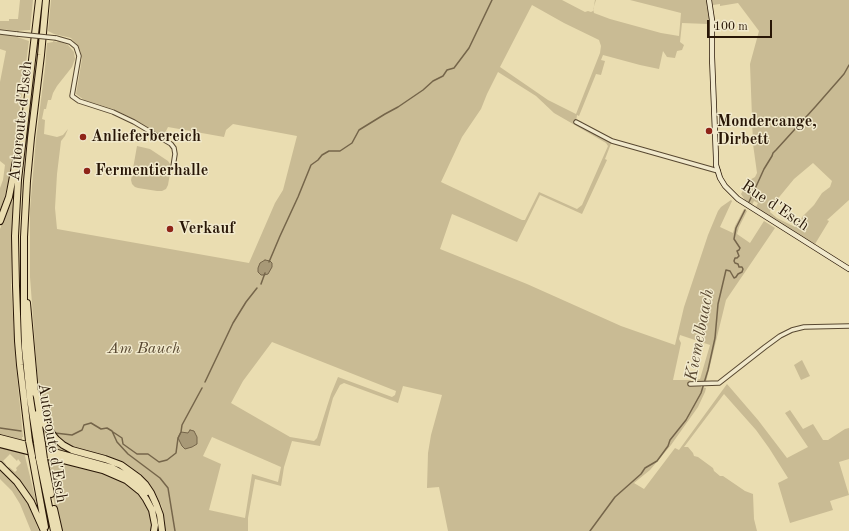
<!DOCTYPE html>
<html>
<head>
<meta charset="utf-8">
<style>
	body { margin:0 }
	#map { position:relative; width:849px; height:531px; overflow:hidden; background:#eaddb1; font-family:"Old Standard TT",serif }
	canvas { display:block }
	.scale { position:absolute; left:707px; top:20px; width:65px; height:18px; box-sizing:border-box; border:2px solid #281606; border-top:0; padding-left:5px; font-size:12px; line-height:14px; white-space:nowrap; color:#281606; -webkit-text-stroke:3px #f1e9cc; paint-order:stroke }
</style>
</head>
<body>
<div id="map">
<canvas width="849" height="531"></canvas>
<div class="scale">100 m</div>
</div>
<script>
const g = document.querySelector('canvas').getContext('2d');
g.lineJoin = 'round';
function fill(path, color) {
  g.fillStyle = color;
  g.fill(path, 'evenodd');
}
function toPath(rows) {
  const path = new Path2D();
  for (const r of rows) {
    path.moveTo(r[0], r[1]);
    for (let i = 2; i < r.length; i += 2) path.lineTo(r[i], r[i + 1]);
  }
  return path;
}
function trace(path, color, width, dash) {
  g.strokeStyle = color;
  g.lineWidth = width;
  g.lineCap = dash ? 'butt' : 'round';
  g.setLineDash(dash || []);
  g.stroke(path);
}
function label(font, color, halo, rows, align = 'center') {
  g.font = font + ' "Old Standard TT",serif';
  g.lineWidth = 3;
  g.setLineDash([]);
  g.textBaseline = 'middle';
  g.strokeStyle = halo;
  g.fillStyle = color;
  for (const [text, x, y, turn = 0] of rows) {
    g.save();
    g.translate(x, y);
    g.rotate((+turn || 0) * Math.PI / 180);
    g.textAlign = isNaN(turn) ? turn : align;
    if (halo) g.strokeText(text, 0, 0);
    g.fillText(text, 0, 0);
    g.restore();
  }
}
fill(toPath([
	[20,0,33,0,30,30,17,31,0,29,0,21,9,21,9,19,18,19],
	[51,0,562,0,585,12,588,11,591,12,593,11,595,0,596,0,593,9,594,13,610,19,661,33,679,36,681,13,630,0,707,0,710,18,708,20,708,24,682,23,680,42,684,45,682,50,677,51,675,58,667,57,663,51,659,69,640,65,603,55,601,60,605,61,601,75,596,74,579,116,577,115,576,122,612,141,605,159,607,160,582,214,540,195,517,242,471,222,452,214,440,249,527,284,621,326,675,345,684,307,708,235,718,211,721,207,731,200,732,201,720,227,733,233,735,226,744,209,747,211,739,227,737,234,750,243,764,221,775,228,726,300,706,382,695,381,695,380,700,379,710,345,680,335,679,339,681,343,673,380,691,380,690,383,701,384,701,387,706,388,705,392,698,407,671,445,650,470,634,483,644,489,675,448,679,450,727,384,758,420,787,458,808,447,785,413,790,410,803,429,813,424,823,440,828,440,845,429,849,428,849,459,839,462,849,495,830,501,833,510,790,523,778,483,788,478,769,448,756,430,724,394,684,447,688,447,693,453,694,456,698,457,713,468,714,471,720,476,723,476,745,491,753,494,754,519,757,531,448,531,439,487,427,488,428,453,431,435,442,395,403,386,398,403,344,383,340,385,333,398,320,446,292,441,284,467,281,486,255,479,248,518,248,531,165,531,165,522,162,507,156,494,147,482,134,471,123,463,74,447,64,442,58,437,48,425,44,415,41,403,37,371,30,277,30,209,36,139,45,68,47,43,53,42,53,41,57,42,58,41,68,45,74,52,75,59,72,67,57,86,53,93,51,100,48,100,46,109,44,109,42,119,45,120,44,134,57,137,63,135,68,129,65,136,61,141,57,174,55,208,57,229,249,263,275,203,283,190,297,136,233,124,226,130,224,137,168,127,166,131,171,133,169,139,135,120,113,109,84,100,76,94,82,59,80,50,77,45,71,38,54,34,48,31],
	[532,5,564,23,599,40,601,46,600,53,576,114,548,100,500,67],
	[498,72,536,96,554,113,606,143,608,146,582,205,577,209,539,192,525,220,522,220,441,182,462,137,481,109,487,94],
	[272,342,396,391,395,395,392,397,338,377,331,394,317,438,314,441,290,437,231,403,243,381],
	[212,437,281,467,278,482,252,474,245,518,209,510,221,464,203,456],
	[712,0,849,0,849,200,827,220,829,221,815,244,760,211,756,207,758,203,754,201,752,205,745,200,741,194,748,181,755,177,757,173,753,144,750,64,759,31,738,3,720,6,720,4,713,5],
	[813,163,832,181,830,187,822,193,814,205,803,216,795,227,777,218,770,212,771,207,794,179],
	[0,34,17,36,17,37,29,41,12,167,5,195,0,210,0,188,3,180,5,165,0,161,0,82,6,51,0,49],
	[137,146,150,149,168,161,170,164,171,167,168,185,166,189,162,191,157,191,138,188,135,187,132,184,131,180],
	[12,200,13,208,11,286,16,365,23,437,22,437,22,440,0,434,0,229],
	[802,360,810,376,801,380,794,365],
	[42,430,45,430,55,441,121,467,127,472,104,462,72,454,44,445],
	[0,446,24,452,36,501,33,502,7,469,9,467,15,472,17,470,16,468,21,463,18,459,17,461,10,454,3,461,6,464,4,466,0,462],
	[46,458,102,473,123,482,133,489,144,500,150,511,152,528,152,531,62,531,56,513],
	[0,468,15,484,28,504,39,531,31,531,20,504,12,491,0,479]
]), '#c9bb94');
const water = toPath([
	[265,260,270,261,272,263,272,267,268,274,264,275,261,275,258,272,258,268,260,263,265,260],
	[190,430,194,431,197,437,197,444,192,447,185,449,182,446,178,438,181,432,188,433,190,430]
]);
fill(water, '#a89977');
trace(water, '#75654a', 1);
trace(toPath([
	[749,202,764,169,772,156,773,153,776,150,816,106,844,74,849,65],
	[269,262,280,236,298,197,311,165,318,160,322,155,329,151,340,151,352,143,359,130,385,114,398,107,423,90,433,81,443,76,447,70,454,68,469,48,492,0],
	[261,284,265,273],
	[205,382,233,323,246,302,257,288],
	[0,428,21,431],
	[113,432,122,438,123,444,137,454,148,454,159,462,167,460,176,453,178,438,181,432,182,425,202,388],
	[55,433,72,435,82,430,84,425,91,423,101,429,107,428,112,431,117,442,128,454,160,478,168,488,175,531],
	[590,531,615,497,641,474,645,468,657,461,668,446,670,440,686,420,701,393,708,370,715,338,718,304,726,270,730,271,734,278,736,277,738,274,742,272,743,269,742,267,739,267,738,264,735,263,734,261,735,258,737,258,739,256,737,251,739,250,740,248,734,239,736,228,745,210]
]), '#75654a', 1.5);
const minor = toPath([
	[0,32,17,34],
	[56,38,70,42,76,47,79,56,72,96,79,101,113,112,134,122,171,144,174,148,175,154,173,167],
	[576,122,612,141,718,171],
	[690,384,719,383,765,347,780,336,792,330,804,327,849,326]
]);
const secondary = toPath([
	[709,0,712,20,712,57,716,158,716,165,720,178,725,186,738,199,849,269]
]);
const motorway = toPath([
	[0,221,9,197,16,161],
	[27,303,35,393],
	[35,391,37,397,40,416,45,425,56,439,63,445,72,450,105,459,121,465,139,478,145,484,151,493,156,504,160,515,162,531],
	[37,414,42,444],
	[0,438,54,452,112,468,127,476,138,483,147,492],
	[29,441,20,365,18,341,16,286,15,236,18,180,39,0],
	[37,443,30,398,25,348,24,316,24,237,27,181,31,138,41,55,46,0],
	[0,444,103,470,126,480,141,492,146,499,152,510,155,525,154,531],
	[32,456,45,527],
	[39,458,54,531],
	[44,459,51,494],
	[0,465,17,482,31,502,44,531],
	[54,509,59,531]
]);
trace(minor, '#584831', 5.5);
trace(secondary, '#281606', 6);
trace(motorway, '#281606', 8);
trace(minor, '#f1e9cc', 3.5);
trace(secondary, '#f1e9cc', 4.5);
trace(motorway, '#eaddb1', 6);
const minorBridge = toPath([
	[17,34,56,38]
]);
const motorwayBridge = toPath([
	[29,441,32,456],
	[37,443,39,458],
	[42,444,44,459]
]);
trace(minorBridge, '#584831', 5.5, []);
trace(motorwayBridge, '#281606', 8, []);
trace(minorBridge, '#f1e9cc', 3.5);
trace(motorwayBridge, '#eaddb1', 6);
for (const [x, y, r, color] of [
	[709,131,4,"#8f2418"],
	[83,137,4,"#8f2418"],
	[87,171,4,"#8f2418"],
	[170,229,4,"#8f2418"]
]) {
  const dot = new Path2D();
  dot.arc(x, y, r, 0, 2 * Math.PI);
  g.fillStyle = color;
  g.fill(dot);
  trace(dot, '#f1e9cc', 1.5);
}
label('16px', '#281606', '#f1e9cc', [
	["Autoroute d'Esch",21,121,-84],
	["Rue d'Esch",775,206,34],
	["Autoroute d'Esch",52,443,81]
]);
label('bold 16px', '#281606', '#f1e9cc', [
	["Mondercange,",717,122],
	["Dirbett",717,140],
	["Anlieferbereich",91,137],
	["Fermentierhalle",95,171],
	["Verkauf",178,229]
], 'left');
label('italic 16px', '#584831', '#f1e9cc', [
	["Am Bauch",144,349]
]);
label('italic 17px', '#5b4a33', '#f1e9cc', [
	["Kiemelbaach",700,335,-79]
]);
</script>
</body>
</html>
